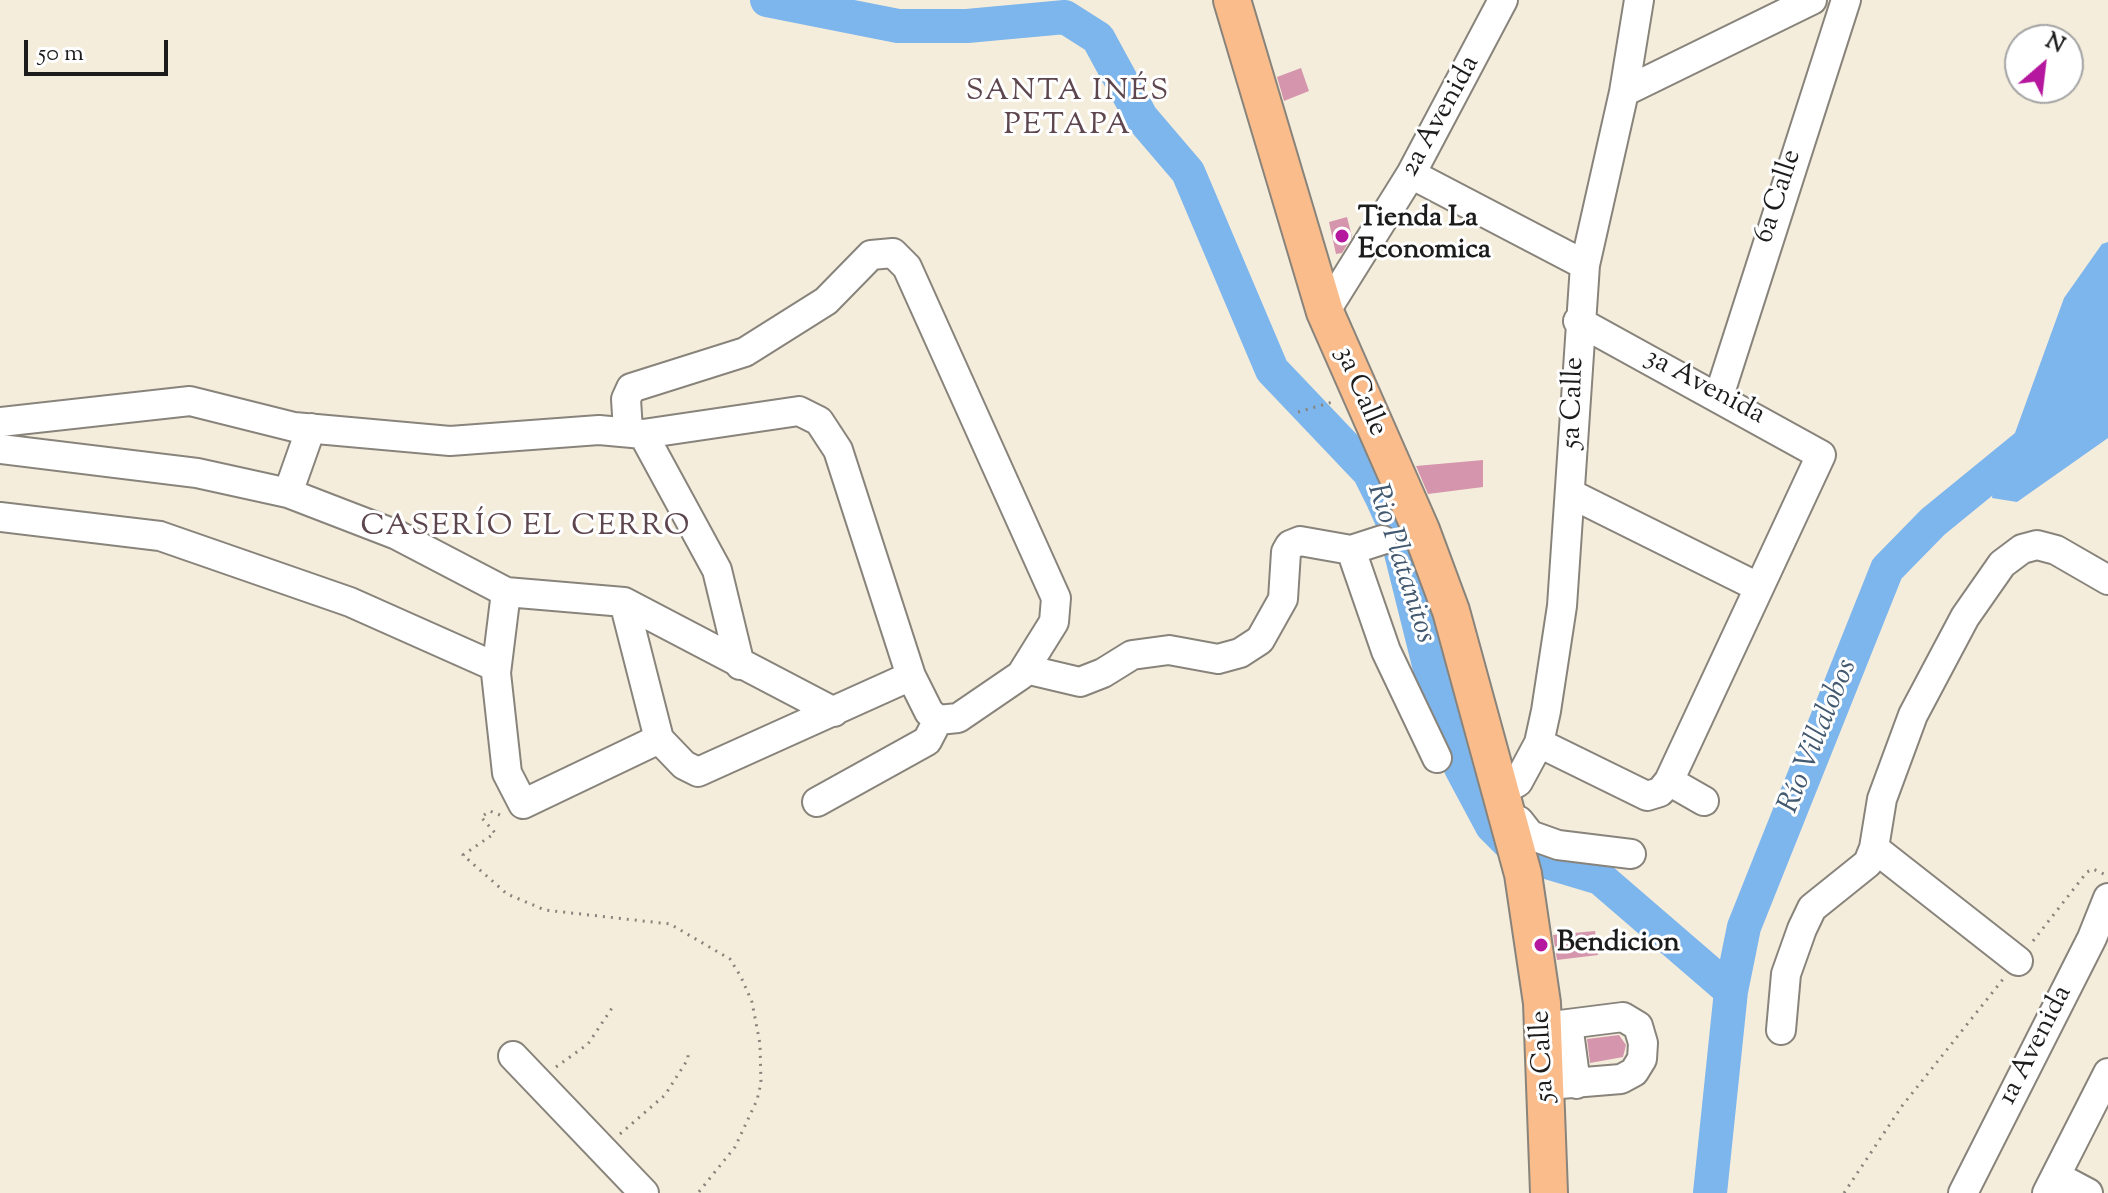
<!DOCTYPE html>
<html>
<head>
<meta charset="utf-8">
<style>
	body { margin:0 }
	#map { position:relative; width:2108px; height:1193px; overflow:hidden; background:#f5eddb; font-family:"Sorts Mill Goudy",serif }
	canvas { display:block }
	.north { position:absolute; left:2004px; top:24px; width:80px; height:80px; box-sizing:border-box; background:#fff; border:2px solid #a4a4a4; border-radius:50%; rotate:28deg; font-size:22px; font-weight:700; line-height:32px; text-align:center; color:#1c1c1c }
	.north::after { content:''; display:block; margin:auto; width:28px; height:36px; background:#b5179e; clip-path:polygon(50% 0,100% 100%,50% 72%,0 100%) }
	.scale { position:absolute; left:24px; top:40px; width:144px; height:36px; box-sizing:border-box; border:4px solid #1c1c1c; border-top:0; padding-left:10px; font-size:24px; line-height:28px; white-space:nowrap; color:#1c1c1c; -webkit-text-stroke:6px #fff; paint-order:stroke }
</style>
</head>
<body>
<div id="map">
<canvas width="2108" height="1193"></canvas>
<div class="north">N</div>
<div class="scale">50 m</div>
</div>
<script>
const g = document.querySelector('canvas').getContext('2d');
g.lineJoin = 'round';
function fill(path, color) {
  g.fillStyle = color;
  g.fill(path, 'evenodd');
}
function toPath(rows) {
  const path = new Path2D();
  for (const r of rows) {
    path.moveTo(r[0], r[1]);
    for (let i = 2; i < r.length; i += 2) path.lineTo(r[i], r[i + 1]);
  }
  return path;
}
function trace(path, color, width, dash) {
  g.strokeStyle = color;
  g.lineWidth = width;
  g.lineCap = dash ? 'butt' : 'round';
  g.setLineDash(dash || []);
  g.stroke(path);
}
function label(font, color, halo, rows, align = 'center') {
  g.font = font + ' "Sorts Mill Goudy",serif';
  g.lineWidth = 6;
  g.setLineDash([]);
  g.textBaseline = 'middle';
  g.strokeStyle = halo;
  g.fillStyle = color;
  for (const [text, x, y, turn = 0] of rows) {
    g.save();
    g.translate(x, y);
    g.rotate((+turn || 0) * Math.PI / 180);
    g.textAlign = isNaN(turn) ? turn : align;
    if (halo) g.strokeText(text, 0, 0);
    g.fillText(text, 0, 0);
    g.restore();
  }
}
fill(toPath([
	[2108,242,2108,438,2017,502,1992,498,1995,471,2011,444,2064,298,2102,244]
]), '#7db5ed');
trace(toPath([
	[767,0,898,26,967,26,1065,17,1098,38,1141,117,1188,172,1272,370,1369,472,1383,500,1394,525,1430,669,1461,768,1492,826,1520,854,1600,878,1731,991],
	[1710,1193,1731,991,1744,927,1887,569,1933,522,2031,442]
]), '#7db5ed', 34);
fill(toPath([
	[1301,68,1309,91,1284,101,1277,77],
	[1347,217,1352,237,1342,253,1336,254,1329,222],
	[1483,460,1483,487,1428,494,1416,466],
	[1595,931,1598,955,1557,960,1553,935],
	[1619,1035,1626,1045,1623,1057,1590,1063,1587,1039]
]), '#d595ac');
const minor = toPath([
	[1624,92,1812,0],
	[1411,174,1585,265],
	[1325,312,1411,174,1503,0],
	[1719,396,1846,0],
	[0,422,190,401,294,427,450,441,599,430,643,434,799,411,819,421,838,450,911,676,929,712,938,720,958,718,1021,675,1054,622,1056,598,907,267,893,253,871,255,826,301,745,352,631,388,626,399,628,431],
	[643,434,717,570,740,665],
	[0,449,197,473,288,493,397,535,506,592,624,602,834,712],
	[288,493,311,428],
	[1571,494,1758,587],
	[0,517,160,536,350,602,496,667],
	[1351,550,1386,651,1437,758],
	[506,592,496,673,507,773,523,804,659,739],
	[624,602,659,739,684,765,698,772,911,676],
	[1025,669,1080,682,1103,673,1132,655,1169,650,1218,659,1240,653,1260,640,1283,599,1286,552,1290,545,1300,541,1351,550,1382,540],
	[1539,743,1647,796,1660,792,1669,781,1821,455,1578,321],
	[1669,781,1704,801],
	[1499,792,1518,782,1539,743,1546,711,1562,606,1585,265,1624,92,1639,0],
	[817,802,927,741,938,720],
	[1508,823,1519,821,1530,835,1558,845,1631,854],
	[1874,848,2018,961],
	[1568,1024,1576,1084],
	[1544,1027,1623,1017,1638,1026,1643,1043,1642,1059,1634,1072,1621,1079,1548,1085],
	[1781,1030,1786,974,1802,929,1812,908,1868,863,1874,848,1882,799,1913,715,1965,617,2002,564,2022,549,2037,545,2056,550,2108,580],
	[513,1056,644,1193],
	[2056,1176,2088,1193],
	[1963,1193,2092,938,2108,898],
	[2047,1193,2108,1073]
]);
const major = toPath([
	[1232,0,1325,312,1421,530,1451,611,1523,874,1542,1003,1549,1193]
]);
trace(minor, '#88847c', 32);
trace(major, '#88847c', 40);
trace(toPath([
	[1298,412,1336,401],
	[500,815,490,811,481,817,495,833,463,855,507,894,545,910,670,924,730,959,741,977,752,1002,760,1044,761,1083,757,1100,735,1147,698,1193],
	[2033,941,2087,872,2093,869,2106,875],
	[556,1067,588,1044,614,1005],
	[620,1134,665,1095,688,1059,688,1050],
	[1844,1193,1902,1106,2004,978]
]), '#88847c', 3, [2, 6]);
trace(minor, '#fff', 28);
trace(major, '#fabc8b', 36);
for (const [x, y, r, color] of [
	[1342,236,8,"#b5179e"],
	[1541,945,8,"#b5179e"]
]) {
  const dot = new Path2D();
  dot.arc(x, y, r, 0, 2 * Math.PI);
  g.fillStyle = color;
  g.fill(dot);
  trace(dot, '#fff', 3);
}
label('28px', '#1c1c1c', '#fff', [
	["2a Avenida",1442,117,-61],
	["6a Calle",1780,197,-72],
	["3a Avenida",1704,388,28],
	["3a Calle",1359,392,67],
	["5a Calle",1575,403,-88],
	["1a Avenida",2037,1046,-63],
	["5a Calle",1545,1056,-93]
]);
label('bold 28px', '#1c1c1c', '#fff', [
	["Tienda La",1358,220],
	["Economica",1358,252],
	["Bendicion",1557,945]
], 'left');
g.letterSpacing = '2px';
label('30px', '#5d464e', '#fff', [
	["SANTA INÉS",1068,94],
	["PETAPA",1068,128],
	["CASERÍO EL CERRO",526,529]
]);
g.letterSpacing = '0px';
label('italic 30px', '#435970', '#fff', [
	["Rio Platanitos",1399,564,72],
	["Río Villalobos",1820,737,-68]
]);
</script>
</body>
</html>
